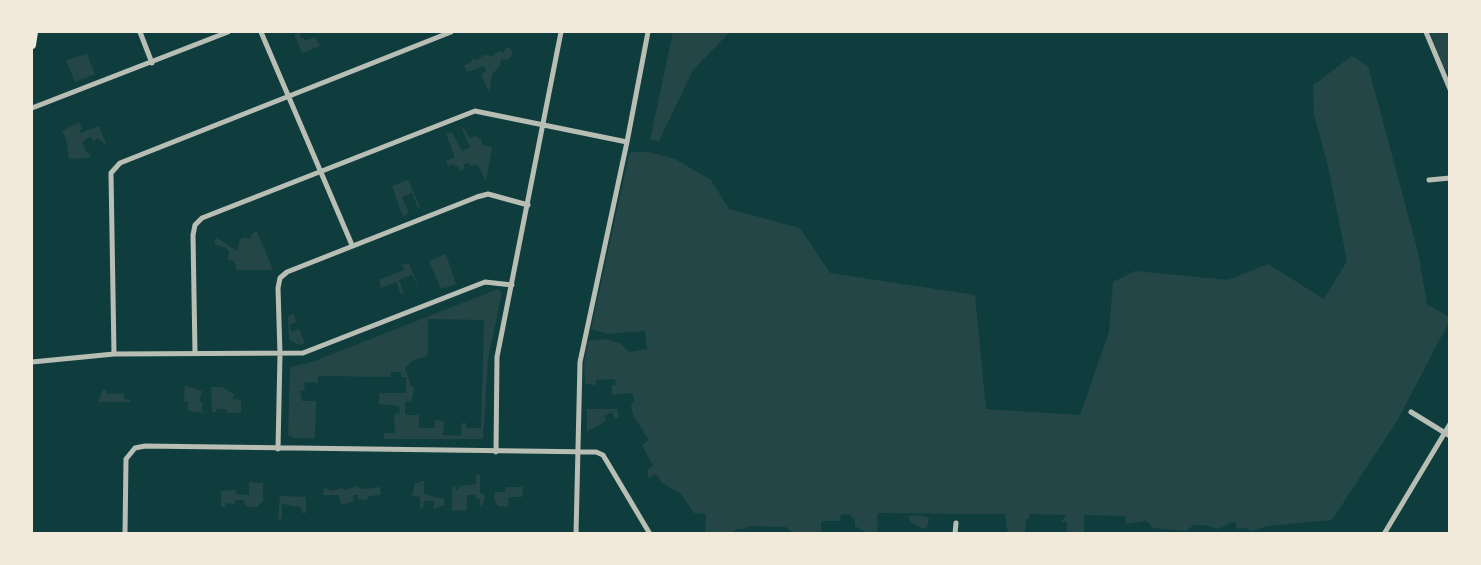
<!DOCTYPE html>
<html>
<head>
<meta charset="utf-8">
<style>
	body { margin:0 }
	#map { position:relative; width:1481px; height:565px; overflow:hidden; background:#0f3d3e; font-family:"Fira Sans",sans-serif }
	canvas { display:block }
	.frame { position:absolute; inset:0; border:33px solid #f1e9da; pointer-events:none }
</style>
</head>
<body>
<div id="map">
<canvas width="1481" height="565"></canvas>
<div class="frame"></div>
</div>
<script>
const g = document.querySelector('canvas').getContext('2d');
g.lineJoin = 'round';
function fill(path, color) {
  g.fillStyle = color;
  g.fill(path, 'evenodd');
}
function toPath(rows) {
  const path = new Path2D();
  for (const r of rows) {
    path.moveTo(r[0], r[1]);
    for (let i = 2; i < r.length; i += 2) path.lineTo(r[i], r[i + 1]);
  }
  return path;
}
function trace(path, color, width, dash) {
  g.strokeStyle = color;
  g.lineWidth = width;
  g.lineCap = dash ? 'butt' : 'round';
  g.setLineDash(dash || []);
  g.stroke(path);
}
fill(toPath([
	[301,32,300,38,303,37,305,41,315,37,320,46,302,53,294,34],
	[673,32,728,32,728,34,693,70,659,141,650,140],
	[1430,32,1449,32,1449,71,1444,68],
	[506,48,510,48,513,54,508,60,501,59,500,65,492,75,489,93,481,74,486,71,484,66,467,72,464,66,472,61,472,59,477,60,484,55,493,56,499,51,504,52],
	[87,54,95,74,75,82,66,60],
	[1352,56,1368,66,1418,252,1427,304,1449,317,1450,320,1397,421,1332,520,1267,526,1252,531,1245,528,1237,529,1236,523,1231,522,1218,529,1204,525,1193,525,1187,531,1152,528,1150,524,1146,521,1126,524,1125,516,1084,515,1084,533,1067,534,1067,522,1061,522,1066,515,1029,514,1029,518,1026,521,1025,533,1008,534,1005,514,878,513,877,533,867,533,855,526,855,519,851,518,851,515,841,514,840,521,821,521,821,533,792,532,786,527,749,526,745,529,736,529,734,532,705,533,706,514,694,513,681,494,662,483,656,474,648,478,648,469,653,466,642,445,649,440,633,415,631,405,635,400,632,393,612,395,612,385,616,385,615,379,596,380,596,385,585,384,584,364,588,341,604,339,620,343,629,352,647,349,645,331,608,334,591,329,629,155,631,152,649,152,675,159,711,180,729,209,800,228,830,273,975,295,986,409,1080,415,1109,332,1113,282,1135,271,1228,280,1268,264,1324,299,1347,261,1328,166,1314,114,1313,85],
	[79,122,82,129,79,131,80,133,99,126,107,146,98,138,94,141,90,136,82,143,86,148,84,150,91,155,88,158,69,159,66,139,62,131],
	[464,128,469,138,475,136,481,139,483,145,492,147,486,181,477,164,470,166,469,163,464,164,465,168,460,171,458,166,455,167,454,164,448,166,446,161,455,157,446,134,452,132,462,151,470,147,462,129],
	[408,180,420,207,418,208,412,193,402,197,409,213,403,217,392,186],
	[257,231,273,270,237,270,234,261,228,260,229,251,226,248,214,244,216,237,237,251,240,239,245,237,250,239,253,233],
	[446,254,456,284,441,289,429,261],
	[409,263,421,292,412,275,399,280,404,293,401,294,396,282,381,288,379,280,404,270,402,265],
	[498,289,502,292,488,359,483,439,383,439,385,433,395,433,394,415,400,412,399,406,379,404,379,395,380,393,406,393,406,377,401,377,401,372,391,372,390,377,318,376,318,383,305,382,304,390,300,391,302,401,316,401,315,438,294,438,288,435,290,367,312,362],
	[428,319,484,320,481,428,466,428,466,423,462,423,461,436,443,435,444,421,435,420,435,428,419,428,419,415,405,415,405,402,411,402,415,388,411,386,405,368,412,361,426,356,428,353],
	[294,314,296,322,289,325,292,332,299,329,305,343,298,345,289,339,288,316],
	[185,386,202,391,199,402,202,402,202,411,206,413,188,411,188,402,184,401],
	[211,387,222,387,235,395,232,399,241,400,241,413,227,413,226,409,217,409,216,412,212,412],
	[103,390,106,390,106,394,124,393,124,399,130,400,131,402,98,402],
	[587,409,617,409,619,417,615,419,612,412,604,416,606,421,587,432],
	[476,475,480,475,480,493,484,494,485,496,483,504,480,506,480,499,476,499,476,495,467,495,467,510,452,511,452,487,455,486,456,490,458,490,459,486,476,484],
	[420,481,424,481,424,494,444,499,445,505,434,509,434,501,424,501,423,509,420,509,420,497,412,496,415,483,419,483],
	[249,482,263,483,263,502,259,504,258,507,249,507,245,505,244,500,235,500,235,504,226,503,225,507,221,507,221,491,235,490,236,494,249,495],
	[355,486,363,489,380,487,381,495,368,496,367,500,358,499,358,495,353,495,353,501,343,505,340,502,339,495,322,495,325,488,331,491,341,488,346,490],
	[506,487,523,487,522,497,509,497,508,507,498,506,494,499,495,492,505,492],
	[280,496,306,497,306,513,302,513,301,507,282,504,282,519,278,519],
	[913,515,925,516,929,518,927,527,924,529,911,523,908,517]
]), '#244646');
trace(toPath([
	[140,32,152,63],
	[261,32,352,245],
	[1426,32,1450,89],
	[32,108,228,32],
	[1429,180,1450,178],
	[195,353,193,235,195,225,202,218,475,111,627,142],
	[114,354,111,173,120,163,451,32],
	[32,362,114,354,303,353,485,282,512,285],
	[1411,412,1450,436],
	[278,449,280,354,278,288,280,278,287,272,477,197,488,194,528,205],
	[496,452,497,357,561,32],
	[125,534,126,459,135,448,145,446,596,452,603,455,650,534],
	[576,534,580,362,627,142,648,32],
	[955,534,956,523],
	[1384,534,1450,424]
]), '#b8beb3', 5);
trace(toPath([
	[32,45,34,32]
]), '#f1e9da', 8);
</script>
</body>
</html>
